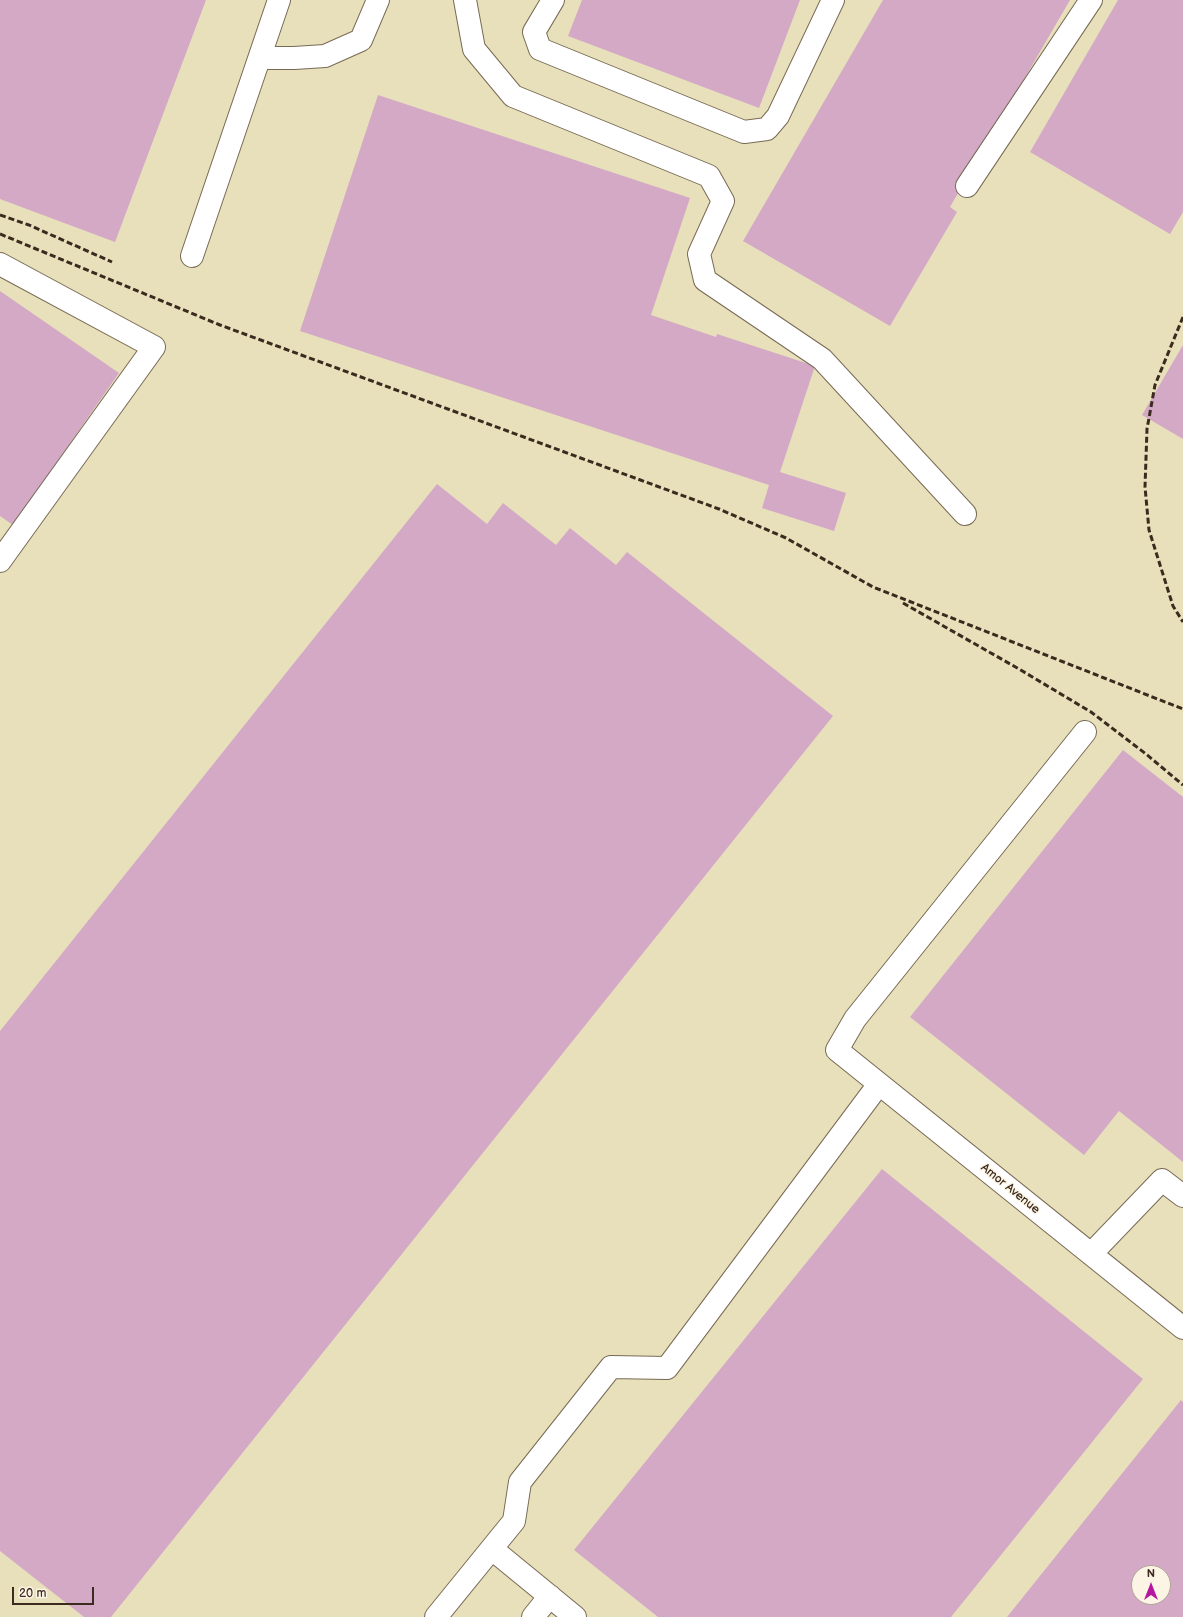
<!DOCTYPE html>
<html>
<head>
<meta charset="utf-8">
<style>
	body { margin:0 }
	#map { position:relative; width:1183px; height:1617px; overflow:hidden; background:#e8e0bb; font-family:"Balsamiq Sans",sans-serif }
	canvas { display:block }
	.north { position:absolute; left:1131px; top:1565px; width:40px; height:40px; box-sizing:border-box; background:#fcf5e5; border:1px solid #afa495; border-radius:50%; rotate:0deg; font-size:11px; font-weight:700; line-height:16px; text-align:center; color:#3b2a1e }
	.north::after { content:''; display:block; margin:auto; width:14px; height:18px; background:#b5179e; clip-path:polygon(50% 0,100% 100%,50% 72%,0 100%) }
	.scale { position:absolute; left:12px; top:1587px; width:82px; height:18px; box-sizing:border-box; border:2px solid #3b2a1e; border-top:0; padding-left:5px; font-size:12px; line-height:14px; white-space:nowrap; color:#3b2a1e; -webkit-text-stroke:3px #fcf5e5; paint-order:stroke }
</style>
</head>
<body>
<div id="map">
<canvas width="1183" height="1617"></canvas>
<div class="north">N</div>
<div class="scale">20 m</div>
</div>
<script>
const g = document.querySelector('canvas').getContext('2d');
g.lineJoin = 'round';
function fill(path, color) {
  g.fillStyle = color;
  g.fill(path, 'evenodd');
}
function toPath(rows) {
  const path = new Path2D();
  for (const r of rows) {
    path.moveTo(r[0], r[1]);
    for (let i = 2; i < r.length; i += 2) path.lineTo(r[i], r[i + 1]);
  }
  return path;
}
function trace(path, color, width, dash) {
  g.strokeStyle = color;
  g.lineWidth = width;
  g.lineCap = dash ? 'butt' : 'round';
  g.setLineDash(dash || []);
  g.stroke(path);
}
function label(font, color, halo, rows, align = 'center') {
  g.font = font + ' "Balsamiq Sans",sans-serif';
  g.lineWidth = 3;
  g.setLineDash([]);
  g.textBaseline = 'middle';
  g.strokeStyle = halo;
  g.fillStyle = color;
  for (const [text, x, y, turn = 0] of rows) {
    g.save();
    g.translate(x, y);
    g.rotate((+turn || 0) * Math.PI / 180);
    g.textAlign = isNaN(turn) ? turn : align;
    if (halo) g.strokeText(text, 0, 0);
    g.fillText(text, 0, 0);
    g.restore();
  }
}
fill(toPath([
	[0,0,206,0,115,242,0,199],
	[582,0,800,0,759,108,568,36],
	[883,0,1070,0,950,207,957,212,890,326,743,241],
	[1118,0,1183,0,1183,212,1170,234,1030,152],
	[378,95,690,198,651,315,716,337,717,334,815,366,780,472,846,493,834,531,762,508,769,485,300,331],
	[0,291,119,373,13,525,0,516],
	[1183,345,1183,439,1142,415],
	[437,484,487,524,503,503,556,545,570,528,616,565,627,552,833,716,111,1617,84,1617,0,1551,0,1031],
	[1123,750,1183,797,1183,1162,1119,1111,1084,1155,910,1017],
	[882,1169,1143,1379,951,1617,658,1617,574,1550],
	[1181,1400,1183,1402,1183,1617,1007,1617],
	[1139,1573,1163,1573,1163,1597,1139,1597]
]), '#d3a9c6');
const minor = toPath([
	[465,0,474,49,513,96,709,176,723,201,699,254,705,280,822,359,965,514],
	[553,0,534,32,540,49,744,132,767,129,778,116,833,0],
	[260,58,294,58,325,56,361,40,378,0],
	[967,186,1091,0],
	[192,256,279,0],
	[0,264,154,347,0,561],
	[1085,732,855,1019,837,1050,1183,1328],
	[1091,1254,1162,1180,1183,1196],
	[492,1549,575,1617],
	[436,1617,514,1521,520,1482,611,1367,667,1368,879,1084],
	[533,1617,550,1596]
]);
trace(minor, '#786a55', 24);
trace(minor, '#fff', 22);
trace(toPath([
	[0,215,29,225,112,262],
	[0,234,220,325,719,509,786,538,873,587,1183,709],
	[1183,317,1155,385,1147,429,1145,487,1149,530,1173,606,1183,622],
	[903,603,1019,669,1091,712,1146,754,1183,785]
]), '#3b2a1e', 3, [6, 3]);
label('12px', '#3b2a1e', '#fcf5e5', [
	["Amor Avenue",1010,1189,39]
]);
</script>
</body>
</html>
